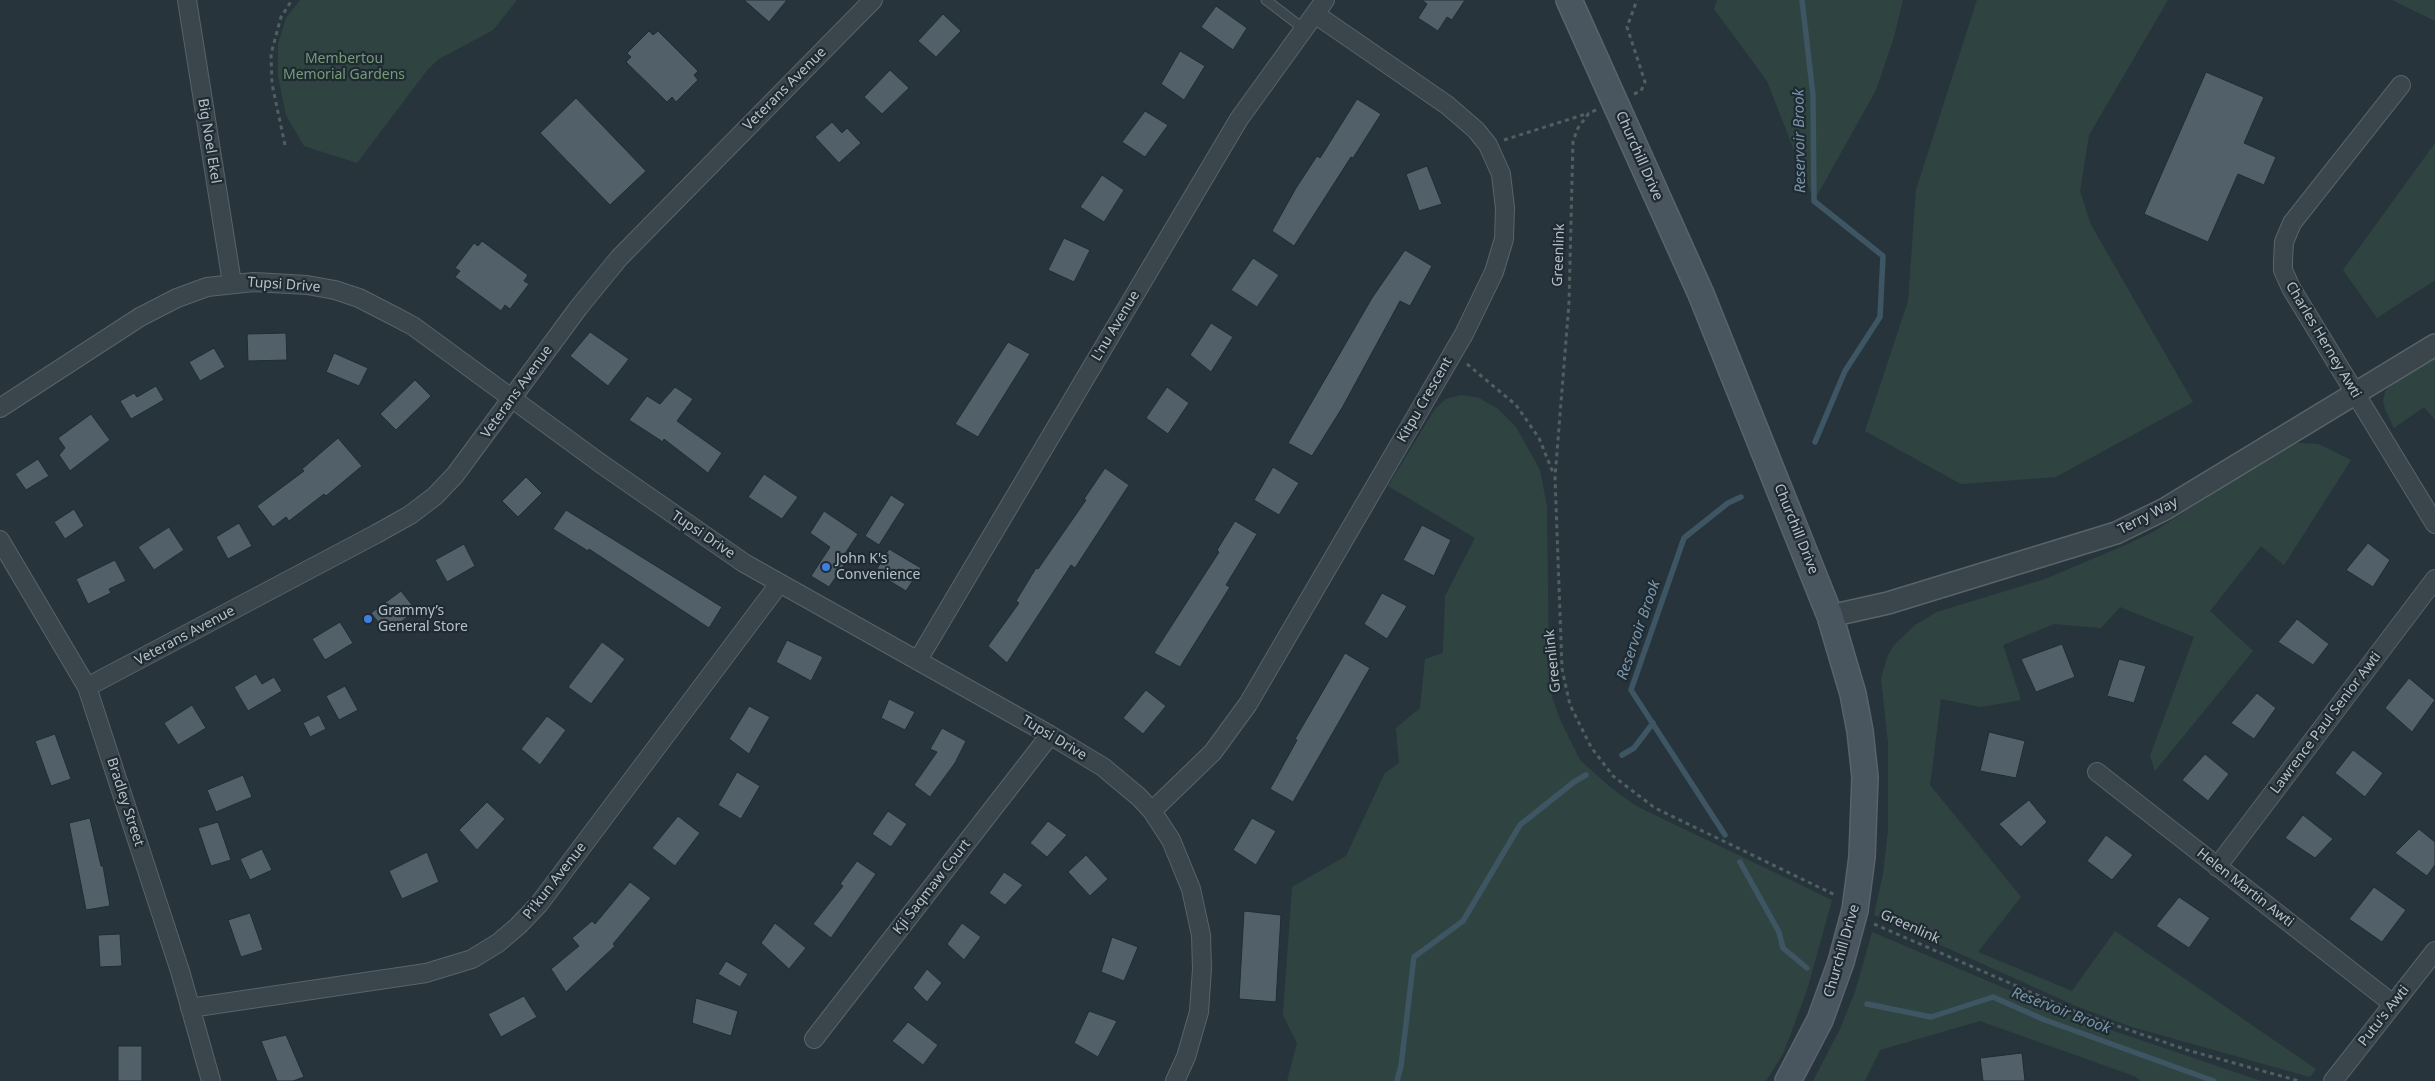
<!DOCTYPE html>
<html>
<head>
<meta charset="utf-8">
<style>
	body { margin:0 }
	canvas { display:block; background:#27343c }
</style>
</head>
<body>
<canvas width="2435" height="1081"></canvas>
<script>
const g = document.querySelector('canvas').getContext('2d');
g.lineJoin = 'round';
function fill(path, color) {
  g.fillStyle = color;
  g.fill(path, 'evenodd');
}
function toPath(rows) {
  const path = new Path2D();
  for (const r of rows) {
    path.moveTo(r[0], r[1]);
    for (let i = 2; i < r.length; i += 2) path.lineTo(r[i], r[i + 1]);
  }
  return path;
}
function trace(path, color, width, dash) {
  g.strokeStyle = color;
  g.lineWidth = width;
  g.lineCap = dash ? 'butt' : 'round';
  g.setLineDash(dash || []);
  g.stroke(path);
}
function label(font, color, halo, rows, align = 'center') {
  g.font = font + ' "Noto Sans",sans-serif';
  g.lineWidth = 4.5;
  g.setLineDash([]);
  g.textBaseline = 'middle';
  g.strokeStyle = halo;
  g.fillStyle = color;
  for (const [text, x, y, turn = 0] of rows) {
    g.save();
    g.translate(x, y);
    g.rotate((+turn || 0) * Math.PI / 180);
    g.textAlign = isNaN(turn) ? turn : align;
    if (halo) g.strokeText(text, 0, 0);
    g.fillText(text, 0, 0);
    g.restore();
  }
}
fill(toPath([
	[300,0,517,0,493,30,439,59,428,69,357,163,304,146,286,115,278,76,278,44,286,18],
	[1717,0,1903,0,1894,37,1876,90,1814,201,1767,81,1714,9],
	[1977,0,2168,0,2089,135,2080,191,2091,225,2193,402,2056,477,1961,484,1865,431,1908,301,1916,190],
	[2392,0,2435,0,2435,21],
	[2435,143,2435,280,2377,318,2343,270],
	[2435,356,2435,420,2424,407,2394,428,2385,409,2383,401,2385,392,2397,378],
	[1461,395,1479,398,1498,409,1516,427,1540,470,1547,507,1549,673,1552,697,1561,722,1580,760,1610,787,1636,806,1832,900,1807,990,1783,1054,1766,1081,1287,1081,1297,1043,1283,1015,1292,887,1346,856,1385,773,1399,763,1396,728,1420,708,1425,659,1443,653,1445,596,1475,538,1388,486,1435,409,1446,399],
	[2299,443,2318,444,2351,460,2284,565,2261,546,2210,611,2253,651,2155,771,2150,756,2194,637,2120,607,2101,628,2054,624,2003,645,2021,700,1981,707,1941,699,1930,785,2021,897,1978,952,2072,991,2115,931,2316,1069,2310,1077,2132,1027,2076,1006,1874,915,1883,874,1888,831,1888,742,1881,678,1888,655,1895,644,1915,625,1937,612,2045,579,2128,544,2153,532,2290,445],
	[1872,932,2073,1017,2261,1081,2141,1081,2134,1076,1980,1021,1880,1050,1865,1081,1813,1081,1840,1029,1855,992]
]), '#2f4440');
trace(toPath([
	[1802,0,1813,95,1814,201,1883,256,1880,317,1845,371,1815,442],
	[1622,755,1634,748,1653,723],
	[1725,835,1631,690,1684,538,1728,503,1741,497],
	[1740,862,1779,932,1783,948,1807,968],
	[1867,1004,1931,1017,1993,997,2045,1020,2214,1081],
	[1397,1081,1401,1066,1414,957,1463,921,1520,825,1574,782,1586,775]
]), '#3e5563', 5.5);
const building = toPath([
	[744,0,787,0,769,22,744,0],
	[1422,0,1465,0,1452,20,1447,17,1438,31,1418,18,1427,4,1422,0],
	[1216,6,1247,28,1233,50,1201,27,1216,6],
	[943,14,961,31,936,57,918,41,943,14],
	[649,31,653,35,658,31,698,71,694,75,698,80,676,102,672,97,667,102,626,62,631,57,627,53,649,31],
	[1180,51,1205,66,1184,100,1161,84,1180,51],
	[890,70,909,88,882,114,864,97,890,70],
	[2206,72,2264,97,2244,143,2276,157,2264,185,2238,174,2208,242,2144,214,2206,72],
	[576,98,646,171,610,205,540,133,576,98],
	[1357,99,1381,114,1353,158,1351,157,1294,246,1272,231,1296,188,1317,156,1320,158,1357,99],
	[1145,111,1168,125,1145,157,1122,142,1145,111],
	[832,122,842,133,847,128,861,143,839,163,815,137,832,122],
	[1427,166,1442,204,1419,211,1406,174,1427,166],
	[1102,175,1124,190,1104,222,1080,207,1102,175],
	[1064,238,1090,250,1074,282,1048,270,1064,238],
	[482,241,528,275,524,281,529,284,510,309,505,305,501,311,455,277,460,271,455,268,474,243,478,246,482,241],
	[1405,250,1432,266,1410,306,1400,301,1342,408,1312,456,1288,443,1372,298,1405,250],
	[1253,258,1279,275,1257,307,1231,290,1253,258],
	[1211,323,1233,337,1211,372,1190,355,1211,323],
	[590,332,629,359,608,386,570,356,590,332],
	[286,333,287,360,248,361,247,334,286,333],
	[1008,342,1030,354,978,437,955,424,1008,342],
	[214,348,225,367,200,381,189,362,214,348],
	[334,353,368,368,359,386,326,372,334,353],
	[415,380,431,396,396,430,380,414,415,380],
	[156,386,164,400,131,419,120,401,134,393,137,397,156,386],
	[675,387,693,399,677,421,722,453,708,473,664,439,663,442,629,420,647,396,660,404,675,387],
	[1167,387,1189,403,1168,434,1146,418,1167,387],
	[91,414,110,440,70,471,59,455,65,448,58,438,91,414],
	[338,438,362,466,326,496,324,494,289,521,286,517,273,527,257,506,304,471,302,469,338,438],
	[38,459,49,476,26,490,15,474,38,459],
	[1273,467,1299,483,1279,515,1254,500,1273,467],
	[1105,468,1129,485,1075,568,1071,565,1007,663,988,646,1019,603,1016,601,1036,568,1038,569,1086,500,1084,499,1105,468],
	[764,474,798,497,782,519,748,497,764,474],
	[526,477,542,493,518,517,502,501,526,477],
	[891,495,905,504,879,545,865,536,891,495],
	[74,509,84,526,65,539,54,522,74,509],
	[566,510,722,607,709,628,589,549,588,551,553,529,566,510],
	[824,511,858,534,840,561,844,565,829,587,811,576,830,547,810,533,824,511],
	[1235,521,1257,534,1226,585,1230,587,1180,667,1154,653,1219,552,1217,550,1235,521],
	[239,523,252,546,228,559,216,537,239,523],
	[1422,525,1451,540,1434,576,1403,560,1422,525],
	[169,527,184,550,154,570,138,547,169,527],
	[2368,543,2390,560,2373,587,2346,570,2368,543],
	[464,544,475,566,447,582,435,560,464,544],
	[889,549,921,568,906,591,875,572,889,549],
	[115,560,126,581,109,589,111,593,88,604,76,579,115,560],
	[401,591,416,610,387,633,371,613,401,591],
	[1382,593,1407,606,1387,639,1364,624,1382,593],
	[2297,619,2329,644,2313,665,2278,642,2297,619],
	[340,622,353,643,325,660,312,639,340,622],
	[787,640,823,657,811,681,776,662,787,640],
	[602,642,625,659,591,704,568,687,602,642],
	[2062,644,2075,677,2036,692,2021,659,2062,644],
	[1345,653,1370,668,1293,802,1270,789,1297,740,1295,739,1345,653],
	[2119,659,2146,666,2134,703,2107,696,2119,659],
	[256,674,262,684,274,677,282,691,248,711,234,687,256,674],
	[2409,678,2435,700,2412,732,2385,708,2409,678],
	[345,686,358,710,339,720,326,696,345,686],
	[1146,690,1166,706,1143,734,1123,718,1146,690],
	[2257,693,2276,708,2254,739,2231,723,2257,693],
	[889,699,915,712,905,730,881,718,889,699],
	[192,705,206,728,178,745,164,723,192,705],
	[749,706,770,717,749,754,729,739,749,706],
	[319,715,326,729,310,737,303,723,319,715],
	[547,716,566,730,540,765,521,749,547,716],
	[942,728,966,741,955,763,930,797,914,785,937,752,930,749,942,728],
	[1989,732,2025,741,2016,778,1980,771,1989,732],
	[55,734,71,779,51,786,35,741,55,734],
	[2353,750,2383,773,2365,797,2335,773,2353,750],
	[2205,754,2229,774,2208,801,2182,780,2205,754],
	[737,772,760,786,741,819,718,805,737,772],
	[243,775,252,797,216,812,207,790,243,775],
	[2029,800,2047,822,2021,847,1999,824,2029,800],
	[487,802,505,819,477,850,459,830,487,802],
	[888,811,907,824,891,847,872,834,888,811],
	[2303,815,2333,839,2315,858,2285,838,2303,815],
	[678,816,700,833,675,866,652,848,678,816],
	[90,818,101,866,103,866,110,906,86,910,69,823,90,818],
	[1252,818,1276,831,1256,865,1233,850,1252,818],
	[1048,821,1067,835,1047,857,1030,843,1048,821],
	[218,822,231,860,211,866,198,828,218,822],
	[2419,829,2435,842,2435,865,2427,876,2395,853,2419,829],
	[2106,835,2133,855,2112,880,2087,861,2106,835],
	[262,849,272,870,250,880,240,859,262,849],
	[427,852,439,882,402,899,389,871,427,852],
	[1086,855,1108,879,1090,896,1068,872,1086,855],
	[857,861,876,874,831,938,813,924,843,886,840,884,857,861],
	[1004,872,1023,885,1005,905,989,893,1004,872],
	[630,882,651,898,613,944,615,946,566,992,551,969,579,946,572,938,592,921,595,924,630,882],
	[2374,887,2406,910,2382,942,2349,919,2374,887],
	[2179,897,2210,918,2189,948,2156,926,2179,897],
	[1244,911,1281,915,1276,1002,1239,999,1244,911],
	[250,913,263,950,241,957,228,920,250,913],
	[775,923,806,948,789,969,761,943,775,923],
	[962,923,981,937,964,960,947,944,962,923],
	[120,934,122,966,100,967,98,935,120,934],
	[1112,937,1138,947,1124,981,1101,972,1112,937],
	[726,961,748,974,740,987,718,974,726,961],
	[927,969,942,983,927,1002,913,988,927,969],
	[524,996,537,1017,501,1037,488,1014,524,996],
	[696,998,738,1011,731,1036,692,1023,696,998],
	[1089,1011,1117,1021,1098,1057,1074,1043,1089,1011],
	[908,1022,938,1045,923,1065,892,1041,908,1022],
	[286,1035,304,1077,293,1081,277,1081,261,1041,286,1035],
	[118,1046,142,1046,142,1081,118,1081,118,1046],
	[2022,1053,2025,1081,1983,1081,1980,1058,2022,1053]
]);
fill(building, '#526169');
trace(building, '#212c33', 1);
const service = toPath([
	[1266,0,1304,29]
]);
const minor = toPath([
	[187,0,232,283],
	[2401,85,2292,223,2284,242,2283,261,2283,270,2291,288,2435,524],
	[0,408,140,317,177,298,207,287,254,282,307,285,335,290,359,298,396,317,413,326,600,463,744,563,1050,735,1103,767,1139,797,1152,811,1171,840,1191,889,1201,935,1202,969,1199,1012,1186,1057,1175,1081],
	[0,540,87,687,180,971,211,1081],
	[918,660,1239,119,1325,0],
	[87,687,376,534,410,515,435,496,455,475,579,307,619,258,873,0],
	[2097,772,2393,1004],
	[1152,811,1213,752,1248,704,1464,334,1494,272,1504,239,1505,208,1501,174,1488,145,1476,130,1447,105,1315,14],
	[2217,867,2435,579],
	[190,1008,426,973,472,959,498,943,518,926,539,904,779,584],
	[814,1039,1050,735],
	[2333,1081,2435,951]
]);
const tertiary = toPath([
	[1830,616,1888,603,2116,533,2165,509,2435,345]
]);
const secondary = toPath([
	[1569,0,1701,294,1830,616,1853,694,1860,731,1865,777,1862,857,1855,910,1841,962,1820,1020,1788,1081]
]);
trace(service, '#58636a', 11);
trace(minor, '#58636a', 20);
trace(tertiary, '#58636a', 24);
trace(secondary, '#58636a', 28);
trace(toPath([
	[1634,94,1641,91,1645,82,1627,27,1637,0],
	[1596,110,1589,113,1578,128,1573,141,1569,303,1555,477,1562,669,1570,705,1591,747,1613,776,1655,808,1835,895],
	[1504,140,1589,113],
	[285,145,272,84,271,54,281,17,292,0],
	[1467,364,1516,405,1539,438,1554,475],
	[1874,924,2074,1011,2187,1050,2299,1081]
]), '#4e605f', 3, [4, 4]);
trace(service, '#3a454c', 9);
trace(minor, '#3a454c', 18);
trace(tertiary, '#3a454c', 21);
trace(secondary, '#49555f', 25);
for (const [x, y, r, color] of [
	[826,567,5,"#3f7fe0"],
	[368,619,5,"#3f7fe0"]
]) {
  const dot = new Path2D();
  dot.arc(x, y, r, 0, 2 * Math.PI);
  g.fillStyle = color;
  g.fill(dot);
  trace(dot, '#1f2a32', 2);
}
label('14px', '#779b78', '#1f2a32', [
	["Membertou",344,59],
	["Memorial Gardens",344,75]
]);
label('14px', '#b6c0c7', '#1f2a32', [
	["Veterans Avenue",785,89,-45],
	["Big Noel Ekel",209,141,81],
	["Churchill Drive",1639,156,66],
	["Greenlink",1559,255,-88],
	["Tupsi Drive",284,285,4],
	["L'nu Avenue",1116,326,-59],
	["Charles Herney Awti",2323,340,59],
	["Veterans Avenue",517,392,-54],
	["Kitpu Crescent",1425,400,-60],
	["Terry Way",2148,516,-27],
	["Churchill Drive",1796,529,68],
	["Tupsi Drive",703,535,34],
	["Veterans Avenue",185,636,-28],
	["Greenlink",1553,661,-96],
	["Lawrence Paul Senior Awti",2326,723,-53],
	["Tupsi Drive",1054,738,31],
	["Bradley Street",125,802,72],
	["Pi'kun Avenue",555,881,-52],
	["Kji Saqmaw Court",932,887,-52],
	["Helen Martin Awti",2245,888,38],
	["Greenlink",1910,927,24],
	["Churchill Drive",1842,951,-74],
	["Putu's Awti",2384,1016,-52]
]);
label('14px', '#b6c0c7', '#1f2a32', [
	["John K's",836,559],
	["Convenience",836,575],
	["Grammy’s",378,611],
	["General Store",378,627]
], 'left');
label('italic 15px', '#7a96a8', '#1f2a32', [
	["Reservoir Brook",1800,141,-91],
	["Reservoir Brook",1639,630,-71],
	["Reservoir Brook",2061,1011,21]
]);
</script>
</body>
</html>
